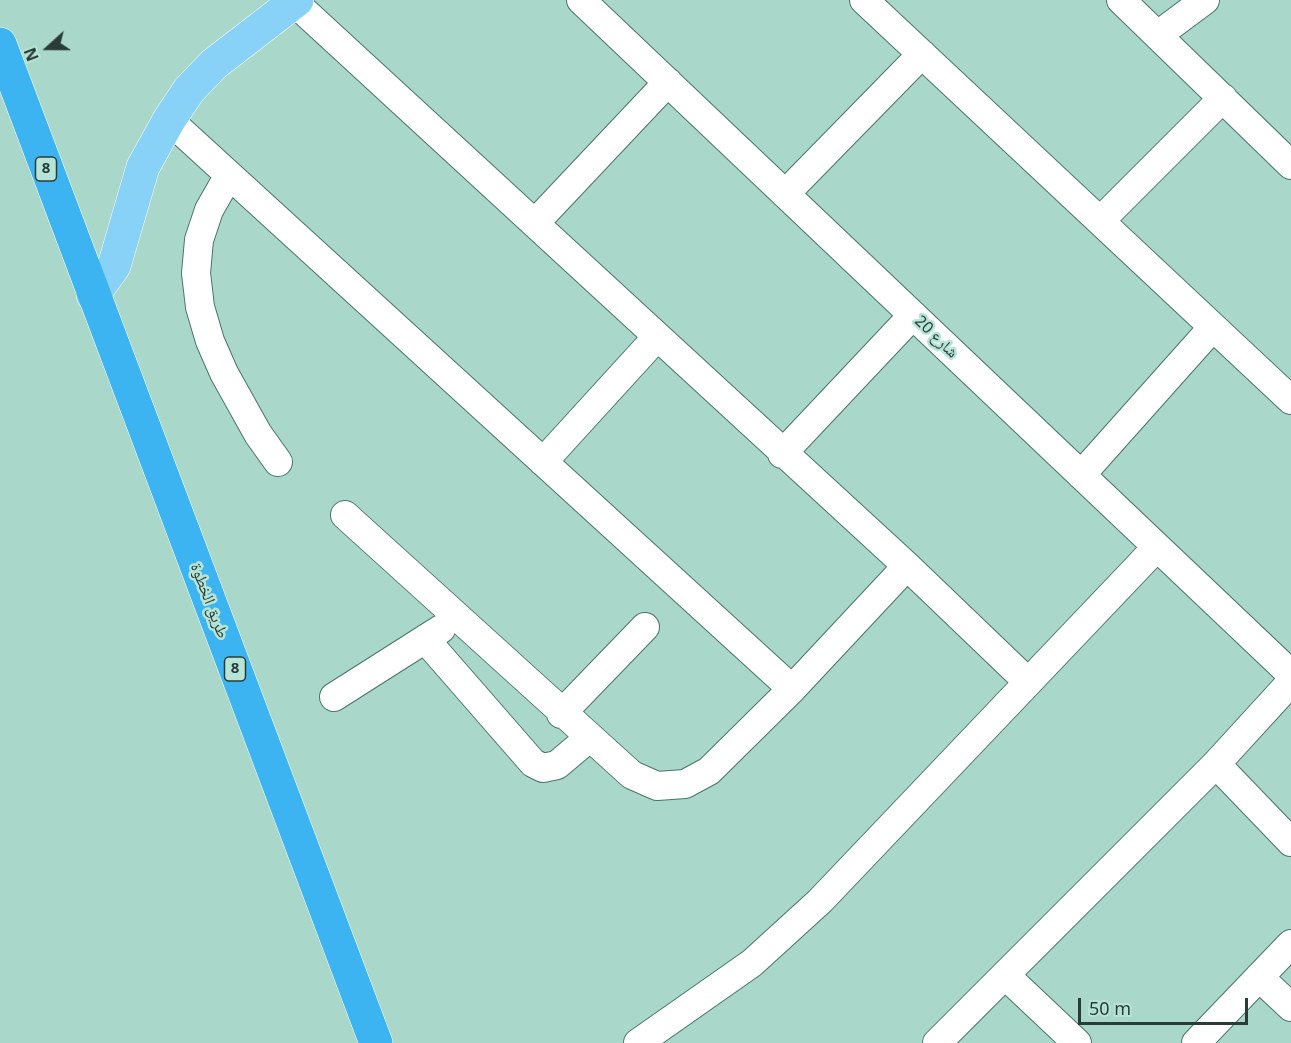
<!DOCTYPE html>
<html>
<head>
<meta charset="utf-8">
<style>
	body { margin:0 }
	#map { position:relative; width:1291px; height:1043px; overflow:hidden; background:#a9d7ca; font-family:"Noto Sans",sans-serif }
	canvas { display:block }
	.north { position:absolute; left:18px; top:18px; width:60px; height:60px; -webkit-text-stroke:4px #b6e4d7; paint-order:stroke; rotate:249deg; font-size:16px; font-weight:700; line-height:24px; text-align:center; color:#293c37 }
	.north::after { content:''; display:block; margin:auto; width:21px; height:27px; background:#293c37; clip-path:polygon(50% 0,100% 100%,50% 72%,0 100%) }
	.scale { position:absolute; left:1078px; top:998px; width:170px; height:27px; box-sizing:border-box; border:3px solid #293c37; border-top:0; padding-left:8px; font-size:18px; line-height:21px; white-space:nowrap; color:#293c37; -webkit-text-stroke:4px #b6e4d7; paint-order:stroke }
</style>
</head>
<body>
<div id="map">
<canvas width="1291" height="1043"></canvas>
<div class="north">N</div>
<div class="scale">50 m</div>
</div>
<script>
const g = document.querySelector('canvas').getContext('2d');
g.lineJoin = 'round';
function toPath(rows) {
  const path = new Path2D();
  for (const r of rows) {
    path.moveTo(r[0], r[1]);
    for (let i = 2; i < r.length; i += 2) path.lineTo(r[i], r[i + 1]);
  }
  return path;
}
function trace(path, color, width, dash) {
  g.strokeStyle = color;
  g.lineWidth = width;
  g.lineCap = dash ? 'butt' : 'round';
  g.setLineDash(dash || []);
  g.stroke(path);
}
function label(font, color, halo, rows, align = 'center') {
  g.font = font + ' "Noto Sans","Noto Naskh Arabic",sans-serif';
  g.lineWidth = 5;
  g.setLineDash([]);
  g.textBaseline = 'middle';
  g.strokeStyle = halo;
  g.fillStyle = color;
  for (const [text, x, y, turn = 0] of rows) {
    g.save();
    g.translate(x, y);
    g.rotate((+turn || 0) * Math.PI / 180);
    g.textAlign = isNaN(turn) ? turn : align;
    if (halo) g.strokeText(text, 0, 0);
    g.fillText(text, 0, 0);
    g.restore();
  }
}
const minor = toPath([
	[581,0,1291,674],
	[864,0,1291,400],
	[1121,0,1291,165],
	[294,2,907,566,1028,682],
	[1158,35,1205,0],
	[169,120,792,689],
	[229,175,209,210,199,240,196,273,200,307,210,341,224,373,258,434,278,462],
	[785,194,922,54],
	[1100,221,1223,98],
	[535,223,668,82],
	[782,454,913,315],
	[543,462,657,337],
	[1081,475,1213,327],
	[345,515,632,775,657,786,685,784,709,771,792,689,907,566],
	[425,639,533,763,543,768,557,765,589,738],
	[334,697,441,629],
	[561,714,645,627],
	[1216,764,1291,842],
	[1005,975,1077,1043],
	[1259,977,1291,1007],
	[638,1043,752,963,820,901,1157,547],
	[937,1043,1216,764,1291,682],
	[1196,1043,1291,944]
]);
const major = toPath([
	[93,295,114,266,143,167,169,120,189,90,214,64,297,0]
]);
const highway = toPath([
	[0,44,376,1043]
]);
trace(minor, '#4a756a', 30);
trace(major, '#fff', 34);
trace(highway, '#fff', 34);
trace(minor, '#fff', 28);
trace(major, '#89d2f7', 33);
trace(highway, '#3bb4f1', 33);
for (const [x, y, w] of [
	[46,169,21],
	[235,669,21]
]) {
  const box = new Path2D();
  box.roundRect(x - w / 2, y - 12, w, 24, 4.5);
  g.fillStyle = '#b6e4d7';
  g.fill(box);
  trace(box, '#293c37', 1.5);
}
label('bold 15px', '#293c37', null, [
	["8",46,169],
	["8",235,669]
]);
label('16px', '#293c37', '#b6e4d7', [
	["شارع 20",936,337,44],
	["طريق الخطوة",209,601,69]
]);
</script>
</body>
</html>
